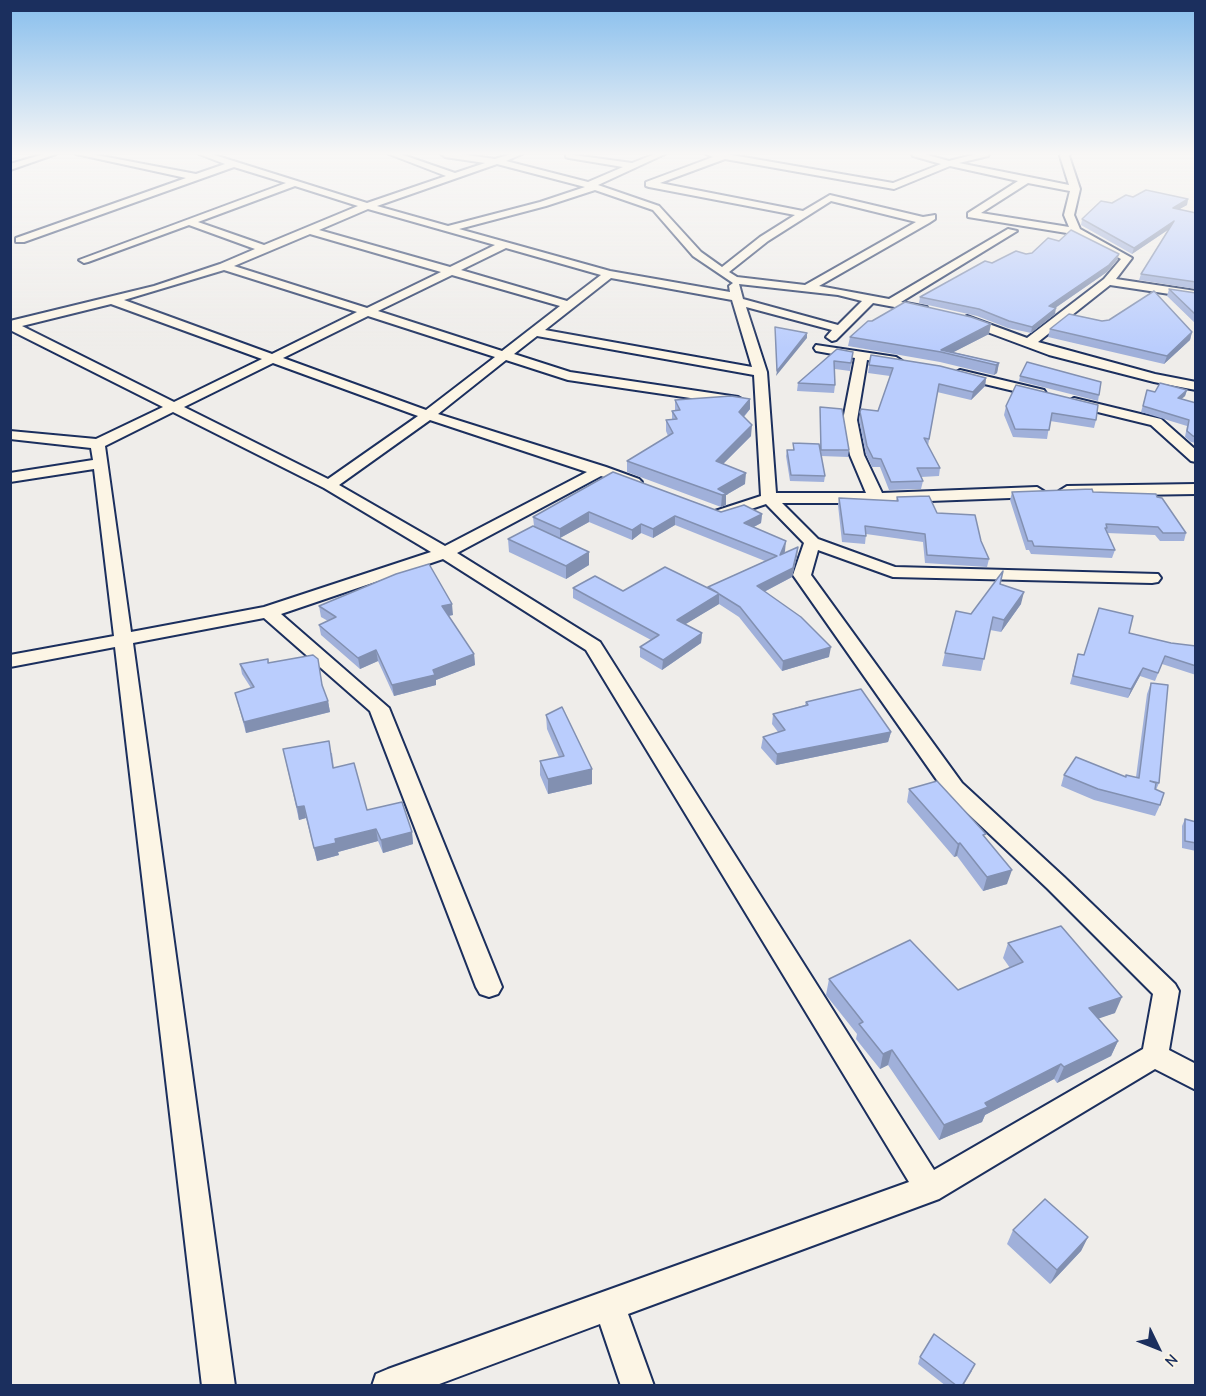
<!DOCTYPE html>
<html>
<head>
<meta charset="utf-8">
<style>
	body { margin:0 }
	#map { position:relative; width:1206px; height:1396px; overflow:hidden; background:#efedea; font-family:"Comic Neue",sans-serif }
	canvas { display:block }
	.frame { position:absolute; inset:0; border:12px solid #1b2f5e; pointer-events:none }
	.north { position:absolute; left:1128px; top:1318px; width:60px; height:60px; -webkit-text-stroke:4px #fcf5e5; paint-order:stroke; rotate:133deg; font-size:16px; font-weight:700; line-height:24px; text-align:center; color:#1b2f5e }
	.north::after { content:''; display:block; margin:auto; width:21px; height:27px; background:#1b2f5e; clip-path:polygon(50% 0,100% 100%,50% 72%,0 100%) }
</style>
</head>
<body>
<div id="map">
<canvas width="1206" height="1396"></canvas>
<div class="frame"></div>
<div class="north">N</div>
</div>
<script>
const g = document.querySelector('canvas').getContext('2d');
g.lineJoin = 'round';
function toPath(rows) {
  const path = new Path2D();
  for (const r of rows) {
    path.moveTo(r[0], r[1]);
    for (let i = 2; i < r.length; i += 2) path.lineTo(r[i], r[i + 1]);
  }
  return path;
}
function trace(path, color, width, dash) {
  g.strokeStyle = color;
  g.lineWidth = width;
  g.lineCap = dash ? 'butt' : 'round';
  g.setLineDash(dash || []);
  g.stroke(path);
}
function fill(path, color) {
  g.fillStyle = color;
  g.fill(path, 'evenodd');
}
const minor = toPath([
	[44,154,56,154,10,170,10,164,44,154],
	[76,154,91,154,196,174,225,164,199,154,211,154,367,203,446,176,389,154,400,154,455,173,485,163,445,157,441,154,460,154,495,159,511,154,522,154,506,161,588,182,623,167,569,158,566,157,566,154,632,163,655,154,665,154,598,185,659,206,701,252,722,267,760,237,795,215,649,187,646,186,646,182,713,157,706,154,726,154,893,183,941,164,913,156,912,154,924,154,949,161,976,154,989,154,988,156,959,163,1069,185,1060,156,1061,154,1070,154,1069,156,1080,189,1074,215,1080,229,1132,258,1116,279,1196,291,1196,298,1110,285,1038,342,1155,374,1196,382,1196,390,1154,382,1049,355,963,323,961,320,967,316,1027,338,1104,279,1121,259,1073,234,968,217,968,213,1018,181,950,166,894,189,725,159,660,183,803,211,830,195,923,217,935,215,935,219,929,223,819,286,889,299,1008,229,1017,231,901,302,927,307,927,313,873,303,836,340,832,341,826,337,832,330,746,307,767,372,776,493,866,493,850,455,843,420,855,358,816,351,814,348,816,345,896,357,902,361,901,364,867,360,857,420,864,455,882,493,1037,487,1045,492,1037,497,876,503,782,503,818,539,895,567,1158,574,1161,578,1158,582,1152,583,893,577,818,550,811,575,962,783,1064,877,1175,984,1179,991,1169,1050,1196,1064,1196,1090,1155,1069,939,1199,628,1314,654,1386,621,1386,600,1324,434,1386,372,1386,376,1374,388,1369,909,1182,586,650,443,559,281,614,389,708,502,987,498,994,489,997,480,994,476,987,370,711,264,618,133,643,235,1386,202,1386,115,647,10,667,10,655,114,636,94,469,10,482,10,473,93,460,91,448,10,439,10,431,96,439,163,407,10,330,10,321,154,286,220,264,255,249,189,225,88,262,84,263,79,260,286,183,234,167,24,242,16,242,16,238,186,178,76,154],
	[497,164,585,187,540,202,448,226,377,206,497,164],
	[1028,183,1070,191,1064,215,1069,227,981,213,1028,183],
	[295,186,358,206,264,245,198,222,295,186],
	[595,190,653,210,693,256,733,283,729,286,730,292,610,271,459,229,546,206,595,190],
	[831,201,916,222,805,285,737,277,729,272,768,241,831,201],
	[368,209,495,245,450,267,319,230,368,209],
	[310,234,441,272,367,308,234,266,310,234],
	[506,248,601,275,567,301,461,270,506,248],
	[224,270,357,312,272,354,124,300,224,270],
	[452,275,560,306,502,351,378,311,452,275],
	[611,278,732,300,752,367,545,330,611,278],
	[739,284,838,295,862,301,838,325,743,299,739,284],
	[111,304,262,359,174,402,22,326,111,304],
	[368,316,495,357,426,410,283,358,368,316],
	[537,336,754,375,761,496,715,511,713,514,721,519,766,504,804,543,793,575,946,793,1048,889,1153,994,1143,1049,934,1170,600,642,457,553,601,476,634,487,642,482,639,479,606,467,438,414,506,360,568,380,738,405,745,401,738,397,570,372,514,354,537,336],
	[273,363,418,416,328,479,184,407,273,363],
	[173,412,324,488,431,552,264,607,131,632,105,446,173,412],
	[430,420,587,472,445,546,339,485,430,420],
	[960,370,1044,390,1046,393,1039,397,955,377,953,374,960,370],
	[1074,398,1161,419,1196,450,1196,462,1191,461,1151,425,1069,405,1067,402,1074,398],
	[1196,484,1196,494,1067,496,1059,491,1067,486,1196,484]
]);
trace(minor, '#1b2f5e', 4);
fill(minor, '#fcf5e5');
fill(toPath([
	[1133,197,1188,199,1187,205,1179,209,1196,213,1196,289,1139,280,1141,274,1168,230,1132,254,1081,225,1082,219,1112,203],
	[1026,254,1119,254,1117,260,1107,272,1055,308,1055,314,1031,333,1008,328,977,316,919,303,920,297,992,263],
	[1169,289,1196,293,1196,324,1167,296],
	[1102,321,1192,332,1190,340,1164,364,1048,337,1050,329],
	[989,334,953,352,999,363,997,373,994,375,940,362,848,346,850,337],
	[837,349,853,352,850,371,835,369,835,385,834,393,797,391,798,383],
	[871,355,986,378,985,386,971,400,937,392,928,446,940,468,939,476,921,477,923,481,921,489,889,490,880,467,872,467,866,454,859,420,861,409,878,411,890,376,868,373],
	[1020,376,1099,395,1098,401,1019,381],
	[1147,390,1155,392,1187,390,1185,396,1181,399,1196,403,1196,443,1191,442,1185,437,1187,426,1141,412],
	[750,399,750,409,744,417,751,436,723,464,745,484,726,495,726,505,721,507,627,472,627,461,668,436,666,431,666,420,672,420,672,411,675,411,675,400],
	[1006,406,1096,420,1094,428,1050,421,1047,439,1013,437,1004,415],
	[820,407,849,450,848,457,821,456,825,476,824,482,790,481,786,456,787,450,793,450,793,443,820,449],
	[613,472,721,512,762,514,761,523,754,527,785,551,784,553,797,556,792,577,764,592,829,657,782,671,739,617,719,604,685,624,702,633,701,643,662,670,640,657,640,647,651,640,573,598,573,588,623,591,708,588,708,587,765,561,675,525,653,538,641,533,632,540,589,522,560,538,589,565,566,579,509,552,508,539,534,526,533,517],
	[1012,492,1093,492,1157,497,1186,533,1184,541,1160,541,1155,535,1107,533,1115,550,1112,558,1031,554,1029,550,1026,550,1010,500],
	[897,497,937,513,981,541,989,559,987,567,925,563,923,542,866,534,865,544,842,542,838,505,839,498,896,501],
	[1000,584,1021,604,1001,632,990,630,981,671,942,666,945,653,971,614],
	[319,606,453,615,448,616,474,654,475,665,436,680,436,685,394,696,378,661,360,669,321,635,319,625,328,621,321,617],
	[1129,633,1171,643,1196,646,1196,675,1162,664,1155,681,1140,676,1128,698,1070,684,1078,654,1084,655],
	[268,659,269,663,322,686,328,701,330,712,246,733,235,693,251,688,242,674,240,664],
	[1151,683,1159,783,1156,790,1160,805,1155,816,1094,800,1061,786,1064,775,1136,777,1147,694],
	[806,702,891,732,888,742,776,765,761,748,763,737,778,732,772,724,773,714,805,705],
	[546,715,592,784,548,794,540,775,540,761,559,757,547,729],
	[283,749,332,753,334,768,367,810,412,832,413,844,383,853,378,841,338,852,339,855,317,861,306,818,299,820],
	[909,789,1007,884,983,891,957,856,954,857,907,802],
	[1185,819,1196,822,1196,851,1182,848,1182,826],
	[1008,943,1115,1013,1098,1018,1118,1041,1111,1056,1057,1083,1054,1079,985,1115,982,1122,939,1140,888,1065,880,1069,856,1039,857,1034,826,995,829,979,958,990,1010,968,1003,958],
	[1013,1230,1088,1237,1081,1251,1050,1284,1007,1244],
	[920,1357,972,1371,963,1386,946,1386,918,1364]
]), '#a0b0da');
fill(toPath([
	[1188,199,1187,205,1171,214,1173,208],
	[1174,221,1172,227,1132,254,1134,248],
	[1119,254,1117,260,1107,272,1048,313,1049,306],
	[1056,308,1055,314,1031,333,1032,327],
	[991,324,989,334,950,354,941,350],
	[1192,332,1190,340,1164,364,1167,356],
	[807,333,807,338,776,376,777,371],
	[999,363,997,373,994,375,996,365],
	[986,378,985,386,971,400,973,392],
	[1187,390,1185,396,1176,404,1178,398],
	[750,399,750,409,738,423,739,412],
	[752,425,751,436,715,472,716,461],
	[746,473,745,484,726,495,726,505,721,507,722,495,718,489],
	[589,512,589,522,560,538,560,529],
	[762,514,761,523,744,532,744,523],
	[675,516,675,525,653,538,653,529],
	[641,524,641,533,632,540,632,530],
	[786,541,785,551,779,564,780,555],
	[798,547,797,556,792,577,756,596,757,586],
	[589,552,589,565,566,579,566,566],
	[1024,592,1021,604,1001,632,1004,620],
	[719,594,719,604,676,630,677,620],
	[452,604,453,615,443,617,442,606],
	[702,633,701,643,662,670,663,660],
	[831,647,829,657,782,671,783,661],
	[376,650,378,661,360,669,358,658],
	[474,654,475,665,436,680,436,685,394,696,392,685],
	[1143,668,1140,676,1128,698,1131,689],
	[328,701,330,712,246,733,244,722],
	[891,732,888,742,776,765,777,754],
	[592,769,592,784,548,794,548,779],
	[304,806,306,818,299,820,297,807],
	[376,829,378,841,338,852,339,855,317,861,314,848,335,839],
	[412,832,413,844,383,853,381,840],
	[960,843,957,856,954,857,958,844],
	[1012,870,1007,884,983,891,987,877],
	[1122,997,1115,1013,1083,1024,1089,1008],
	[1118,1041,1111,1056,1057,1083,1064,1067],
	[892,1050,888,1065,880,1069,883,1054],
	[1061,1064,1054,1079,985,1115,982,1122,939,1140,944,1125,985,1103],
	[1088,1237,1081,1251,1050,1284,1057,1270]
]), '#8290b1');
const building = toPath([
	[1146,190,1188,199,1173,208,1196,213,1196,282,1141,274,1174,221,1134,248,1082,219,1101,201,1112,203,1126,195,1133,197,1146,190],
	[1071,230,1119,254,1109,265,1049,306,1056,308,1032,327,1009,321,979,309,920,297,985,261,992,263,1016,251,1026,254,1032,253,1048,238,1059,241,1071,230],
	[1169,289,1196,293,1196,315,1169,289],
	[1154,291,1192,332,1167,356,1050,329,1069,314,1102,321,1109,320,1154,291],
	[905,302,971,317,991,324,941,350,999,363,996,365,941,352,850,337,868,321,872,321,905,302],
	[775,327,807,333,777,371,775,327],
	[837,349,853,352,851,363,834,361,835,385,798,383,837,349],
	[871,355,940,366,986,378,973,392,939,384,929,439,924,438,940,468,917,468,923,481,891,482,881,459,873,458,867,446,860,412,861,409,878,411,893,368,869,365,871,355],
	[1027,362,1101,382,1099,395,1020,376,1027,362],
	[1160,383,1187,390,1178,398,1196,403,1196,437,1193,436,1187,431,1189,420,1143,406,1147,390,1155,392,1160,383],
	[1016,385,1098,405,1096,420,1052,413,1049,430,1015,429,1006,406,1016,385],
	[731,396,750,399,739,412,752,425,716,461,746,473,718,489,727,494,722,495,627,461,673,433,666,420,677,419,672,411,680,410,675,400,731,396],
	[820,407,842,409,849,450,821,450,820,407],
	[793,443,819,444,825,476,791,475,787,450,794,450,793,443],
	[613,472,721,512,744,505,762,514,744,523,786,541,780,555,798,547,793,568,757,586,801,617,831,647,783,661,740,607,719,594,677,620,702,633,663,660,640,647,659,635,573,588,595,576,623,591,665,567,718,593,708,587,777,556,675,516,653,529,641,524,632,530,589,512,560,529,533,517,613,472],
	[1092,489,1093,492,1156,494,1157,497,1162,498,1186,533,1163,533,1158,527,1106,524,1107,528,1105,528,1115,550,1034,546,1032,541,1028,541,1012,492,1092,489],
	[929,496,937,513,975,515,981,541,989,559,927,555,925,534,865,526,866,536,844,534,839,498,898,501,897,497,929,496],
	[533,526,589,552,566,566,508,539,533,526],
	[429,564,452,604,442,606,474,654,433,670,435,675,392,685,376,650,358,658,319,625,336,617,319,606,396,574,429,564],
	[1003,571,1000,584,1024,592,1004,620,993,617,984,659,945,653,956,611,971,614,1003,571],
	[1099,608,1133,616,1129,633,1171,643,1196,646,1196,666,1165,656,1158,673,1143,668,1131,689,1073,676,1078,654,1084,655,1099,608],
	[313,655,318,659,322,685,328,701,244,722,235,693,254,687,240,664,268,659,268,663,313,655],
	[1151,683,1168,685,1159,783,1150,781,1156,783,1155,789,1164,793,1160,805,1098,789,1064,775,1076,757,1126,777,1126,775,1139,778,1151,683],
	[861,689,891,732,777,754,763,737,785,730,773,714,808,705,806,702,861,689],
	[562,707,592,769,548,779,540,761,564,756,546,715,562,707],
	[329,741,333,768,354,763,367,810,402,802,412,832,381,840,376,829,335,839,336,843,314,848,304,806,297,807,283,749,329,741],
	[937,781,986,834,983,835,1012,870,987,877,960,843,958,844,909,789,937,781],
	[1185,819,1196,822,1196,843,1185,841,1185,819],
	[1061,926,1122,997,1089,1008,1118,1041,1064,1067,1061,1064,985,1103,988,1107,944,1125,892,1050,883,1054,859,1024,863,1022,829,979,910,940,958,990,1023,962,1008,943,1061,926],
	[1045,1199,1088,1237,1057,1270,1013,1230,1045,1199],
	[934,1334,975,1364,962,1386,957,1386,920,1357,934,1334]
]);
fill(building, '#bacdfd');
trace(building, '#8290b1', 1.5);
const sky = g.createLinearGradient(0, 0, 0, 349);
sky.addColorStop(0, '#87beed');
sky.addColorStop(0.44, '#f8f7f6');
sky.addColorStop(1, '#f8f7f600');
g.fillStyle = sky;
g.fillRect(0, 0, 1206, 349);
</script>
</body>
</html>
